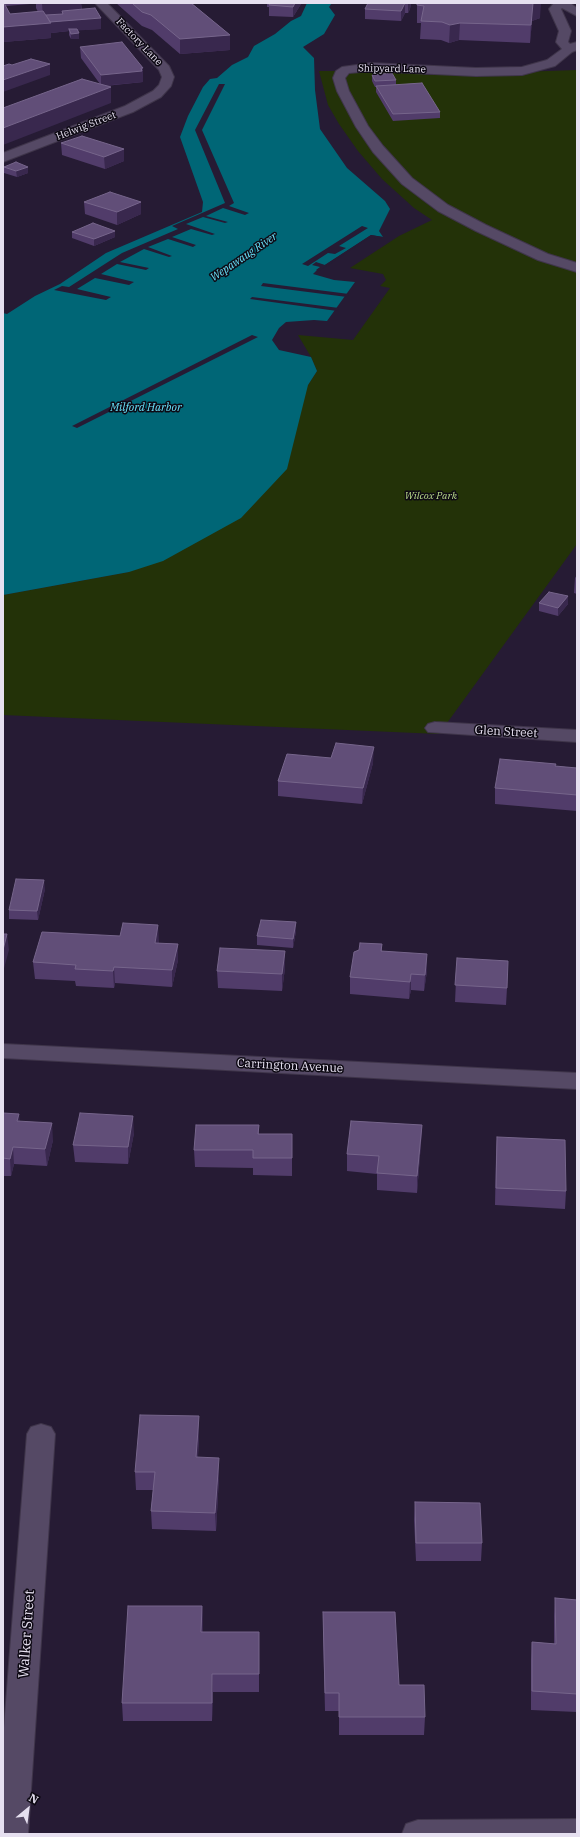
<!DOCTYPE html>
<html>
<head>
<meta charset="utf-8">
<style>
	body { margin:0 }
	#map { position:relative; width:580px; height:1837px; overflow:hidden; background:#261b34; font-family:"IBM Plex Serif",serif }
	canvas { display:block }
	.frame { position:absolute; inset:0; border:4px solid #e6e0f0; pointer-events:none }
	.north { position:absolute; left:8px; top:1789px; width:40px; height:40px; -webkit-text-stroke:3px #0d0913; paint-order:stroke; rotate:29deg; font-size:11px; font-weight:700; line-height:16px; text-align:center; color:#e6e0f0 }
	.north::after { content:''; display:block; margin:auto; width:14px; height:18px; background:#e6e0f0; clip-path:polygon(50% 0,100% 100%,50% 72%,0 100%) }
</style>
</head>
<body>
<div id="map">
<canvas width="580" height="1837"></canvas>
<div class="frame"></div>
<div class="north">N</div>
</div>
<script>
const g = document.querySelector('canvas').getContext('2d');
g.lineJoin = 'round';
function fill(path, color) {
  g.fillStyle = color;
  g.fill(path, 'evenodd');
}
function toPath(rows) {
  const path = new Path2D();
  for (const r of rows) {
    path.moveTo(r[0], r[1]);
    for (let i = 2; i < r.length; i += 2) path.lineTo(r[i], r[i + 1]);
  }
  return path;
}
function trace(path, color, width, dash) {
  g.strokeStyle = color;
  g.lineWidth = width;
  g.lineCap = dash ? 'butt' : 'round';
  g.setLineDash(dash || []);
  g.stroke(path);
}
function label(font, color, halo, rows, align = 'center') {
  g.font = font + ' "IBM Plex Serif",serif';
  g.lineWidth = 3;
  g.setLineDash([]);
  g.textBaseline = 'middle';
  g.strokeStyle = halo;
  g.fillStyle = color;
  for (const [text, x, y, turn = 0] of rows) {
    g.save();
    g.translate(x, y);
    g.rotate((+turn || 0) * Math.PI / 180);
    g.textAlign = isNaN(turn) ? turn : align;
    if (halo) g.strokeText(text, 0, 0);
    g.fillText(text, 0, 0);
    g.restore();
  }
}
fill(toPath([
	[577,70,577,544,439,734,3,715,3,595,129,572,308,385,317,371,311,357,298,335,353,340,390,288,380,286,386,280,383,274,350,268,399,236,432,220,414,208,382,179,358,151,339,124,328,105,319,71,387,71,431,75]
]), '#233208');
fill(toPath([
	[307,3,332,3,329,7,335,15,324,34,303,47,314,58,315,90,320,129,347,168,385,201,390,209,379,231,383,237,371,235,317,270,313,274,334,280,355,282,327,321,314,320,286,322,279,328,272,340,279,350,311,357,317,371,308,385,287,469,241,518,163,561,129,572,3,595,3,313,7,314,35,296,60,284,106,253,202,212,203,202,180,137,188,116,203,87,210,79,217,78,232,65,248,57,254,46,275,34,291,21,301,16]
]), '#006676');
fill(toPath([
	[219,84,225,84,202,130,234,203,229,206,249,213,245,215,223,208,206,216,228,222,225,223,203,217,186,224,215,234,212,235,191,229,172,237,196,245,193,247,168,239,148,247,172,256,169,257,144,249,120,262,149,268,146,270,117,264,101,274,134,282,129,285,95,278,77,289,111,297,106,300,54,290,62,286,69,287,122,253,178,229,172,226,225,203,195,130],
	[362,226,368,228,339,246,346,248,335,254,328,253,308,266,302,264],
	[371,235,383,237,380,239,371,237,319,271,316,270,320,267,312,265,316,262,325,265],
	[263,283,349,294,347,297,261,286],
	[252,297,339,308,337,311,250,299],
	[252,335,258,337,77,428,72,426]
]), '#261b34');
const minor = toPath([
	[95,3,107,3,169,66,174,77,171,86,161,97,133,112,3,162,3,153,125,106,153,91,159,85,162,77,159,70,95,3],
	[554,3,570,3,577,8,577,16,562,8,561,9,571,31,568,42,570,44,577,42,577,50,572,52,555,66,522,75,476,76,371,71,349,73,345,78,349,91,368,126,383,146,412,178,448,205,486,225,548,254,577,263,577,272,538,260,476,231,438,211,402,184,373,152,356,127,337,91,333,78,336,71,342,67,371,63,476,68,522,67,547,60,562,49,556,42,559,31,549,9,554,3],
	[435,722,577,730,577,742,428,732,425,728,428,724,435,722],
	[3,1044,577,1073,577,1089,3,1058,3,1044],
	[41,1424,51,1427,55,1434,28,1834,3,1834,3,1740,27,1434,31,1427,41,1424],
	[577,1819,577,1834,402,1834,406,1824,418,1820,577,1819]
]);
trace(minor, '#3f354a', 2);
fill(minor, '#554965');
fill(toPath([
	[3,3,29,3,30,4,6,6,10,14,38,12,36,8,36,3,81,3,82,10,101,29,78,30,79,39,71,39,69,35,69,31,51,33,51,38,3,42],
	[116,3,191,3,230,35,230,50,180,54,152,30,142,26],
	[267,3,301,3,301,4,293,17,269,16,269,7,267,7],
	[368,3,411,3,410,9,408,13,405,13,401,21,365,19,365,9],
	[417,3,540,18,532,21,530,43,459,40,449,43,441,40,420,39,421,23,417,23],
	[80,47,143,68,143,82,105,86,111,87,111,103,100,84,81,58],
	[372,75,396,80,396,85,440,112,440,118,393,121,376,92,376,87,375,87,372,81],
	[61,143,124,149,124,161,105,169,62,155],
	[4,167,28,173,17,177,4,173],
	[84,202,141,202,141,214,117,225,85,214],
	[115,231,115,237,94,246,72,238,72,232],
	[577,575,577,594,574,593,575,578],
	[568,596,568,604,558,616,539,611,539,603],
	[373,763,362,804,278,796,278,781],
	[555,766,577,768,577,811,495,804,495,788],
	[45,889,38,920,9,919,9,910],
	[296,922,296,931,293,948,257,945,257,936],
	[159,942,159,943,178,944,178,960,172,987,115,983,114,988,76,986,75,981,35,979,33,962],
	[382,944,382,951,427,971,424,991,411,990,409,999,350,994,350,977],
	[285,951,285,968,282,991,218,988,217,971],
	[457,958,507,988,506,1005,455,1002],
	[3,1113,20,1122,53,1140,47,1166,14,1164,11,1176,3,1176],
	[259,1125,259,1134,292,1134,292,1176,253,1175,253,1168,195,1167,194,1150],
	[422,1125,421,1143,417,1193,377,1190,377,1174,347,1171,347,1154],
	[134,1133,128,1164,75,1162,73,1145],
	[497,1137,566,1191,565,1209,495,1205,496,1154],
	[199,1416,199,1434,198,1457,219,1476,216,1531,152,1529,151,1511,153,1490,136,1490,135,1472],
	[415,1502,482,1543,481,1561,416,1561,414,1520],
	[555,1598,577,1600,577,1712,531,1710,531,1660,532,1642,554,1644,554,1616],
	[202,1606,203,1632,259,1650,259,1692,213,1692,212,1721,123,1721,122,1703],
	[323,1612,399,1685,425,1717,424,1735,339,1735,339,1711,325,1711,323,1630]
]), '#513c6a');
fill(toPath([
	[42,3,81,3,82,16,63,14,62,11,62,18,43,19],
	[295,3,301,3,301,4,293,17,293,7],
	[405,3,405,13,401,21,401,11],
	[408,3,411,3,410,9,408,13],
	[532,3,541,3,540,18,532,21,530,43],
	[101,18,101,29,70,31,69,29,69,31,51,33,51,38,3,42,3,27,50,22],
	[460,23,459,40,449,43,450,25],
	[79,33,79,39,71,39,71,34],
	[230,35,230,50,180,54,180,39],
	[50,64,50,75,3,92,3,80],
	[143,68,143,82,101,86,101,75],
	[111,87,111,103,3,145,3,128],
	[124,149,124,161,105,169,104,157],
	[28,167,28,173,17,177,16,171],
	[141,202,141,214,117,225,117,212],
	[115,231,115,237,94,246,94,239],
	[568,596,568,604,558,616,558,608],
	[374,747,373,763,362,804,363,788],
	[44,880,45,889,38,920,37,911],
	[296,922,296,931,293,948,293,939],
	[158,925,159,942,155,959,155,943],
	[7,934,9,950,3,972,3,950],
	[178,944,178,960,172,987,172,970],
	[285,951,285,968,282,991,282,974],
	[427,954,427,971,424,991,425,975],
	[114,967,115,983,114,988,113,971],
	[411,974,411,990,409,999,410,982],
	[19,1114,21,1131,17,1121],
	[133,1116,134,1133,128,1164,128,1147],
	[52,1123,53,1140,47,1166,45,1149],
	[422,1125,421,1143,417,1193,417,1176],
	[13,1147,14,1164,11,1176,10,1159],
	[199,1416,199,1434,197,1475,196,1457],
	[219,1458,219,1476,216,1531,215,1513],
	[202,1606,203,1625,202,1650,201,1632],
	[212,1674,213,1692,212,1721]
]), '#39284e');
const building = toPath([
	[3,3,4,3,10,14,43,11,51,23,3,27,3,3],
	[132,3,191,3,230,35,180,39,151,15,142,12,132,3],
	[270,3,295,3,293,7,269,5,270,3],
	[368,3,405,3,401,11,365,9,368,3],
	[417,3,534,3,533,3,531,25,460,23,450,25,442,22,421,21,424,6,417,5,417,3],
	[95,8,101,18,50,22,46,15,63,14,62,11,95,8],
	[69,29,77,29,79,33,71,34,69,29],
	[122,42,143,68,141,68,142,71,101,75,80,47,122,42],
	[31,59,50,64,3,80,3,66,9,64,12,65,31,59],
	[392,73,396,80,375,81,372,75,392,73],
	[82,79,111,87,3,128,3,108,82,79],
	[422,83,440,112,393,114,376,86,422,83],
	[82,136,124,149,104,157,61,143,82,136],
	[16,162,28,167,16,171,4,167,16,162],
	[110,192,141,202,117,212,84,202,110,192],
	[93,223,115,231,94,239,72,232,93,223],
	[549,592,568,596,558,608,539,603,549,592],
	[336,743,374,747,363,788,278,781,287,754,331,758,336,743],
	[500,759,556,764,555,766,577,768,577,795,495,788,500,759],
	[16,879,44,880,37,911,9,910,16,879],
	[261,920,296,922,293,939,257,936,261,920],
	[123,923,158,925,155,943,178,944,172,970,114,967,113,971,75,969,76,965,33,962,42,932,120,936,123,923],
	[3,934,7,934,3,950,3,934],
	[360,943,382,944,381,951,427,954,425,975,411,974,410,982,350,977,354,952,359,950,360,943],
	[220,948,285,951,282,974,217,971,220,948],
	[457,958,508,961,507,988,455,985,457,958],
	[3,1113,19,1114,17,1121,52,1123,45,1149,13,1147,10,1159,3,1158,3,1113],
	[80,1113,133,1116,128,1147,73,1145,80,1113],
	[351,1121,422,1125,417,1176,377,1173,379,1156,347,1154,351,1121],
	[196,1125,259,1125,258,1134,292,1134,292,1158,253,1158,253,1150,194,1150,196,1125],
	[497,1137,565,1140,566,1191,496,1188,497,1137],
	[140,1415,199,1416,196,1457,219,1458,215,1513,151,1511,155,1472,135,1472,140,1415],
	[415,1502,480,1503,482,1543,416,1543,415,1502],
	[555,1598,577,1600,577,1694,532,1691,532,1642,556,1644,555,1598],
	[128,1606,202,1606,201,1632,259,1632,259,1674,212,1674,212,1703,122,1703,128,1606],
	[323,1612,395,1612,399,1685,424,1685,425,1717,339,1717,339,1693,325,1693,323,1612]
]);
fill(building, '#614e78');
trace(building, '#76658b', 1);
label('10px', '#e6e0f0', '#0d0913', [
	["Factory Lane",139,42,46],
	["Shipyard Lane",392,69,1],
	["Helwig Street",86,126,-21]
]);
label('italic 10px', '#bcde8c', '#0d0913', [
	["Wilcox Park",431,496]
]);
label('italic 11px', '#69e2fa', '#0d0913', [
	["Wepawaug River",244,257,-34],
	["Milford Harbor",146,408]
]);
label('12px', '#e6e0f0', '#0d0913', [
	["Glen Street",506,732,3],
	["Carrington Avenue",290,1066,3]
]);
label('14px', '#e6e0f0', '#0d0913', [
	["Walker Street",27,1634,-86]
]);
</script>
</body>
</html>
